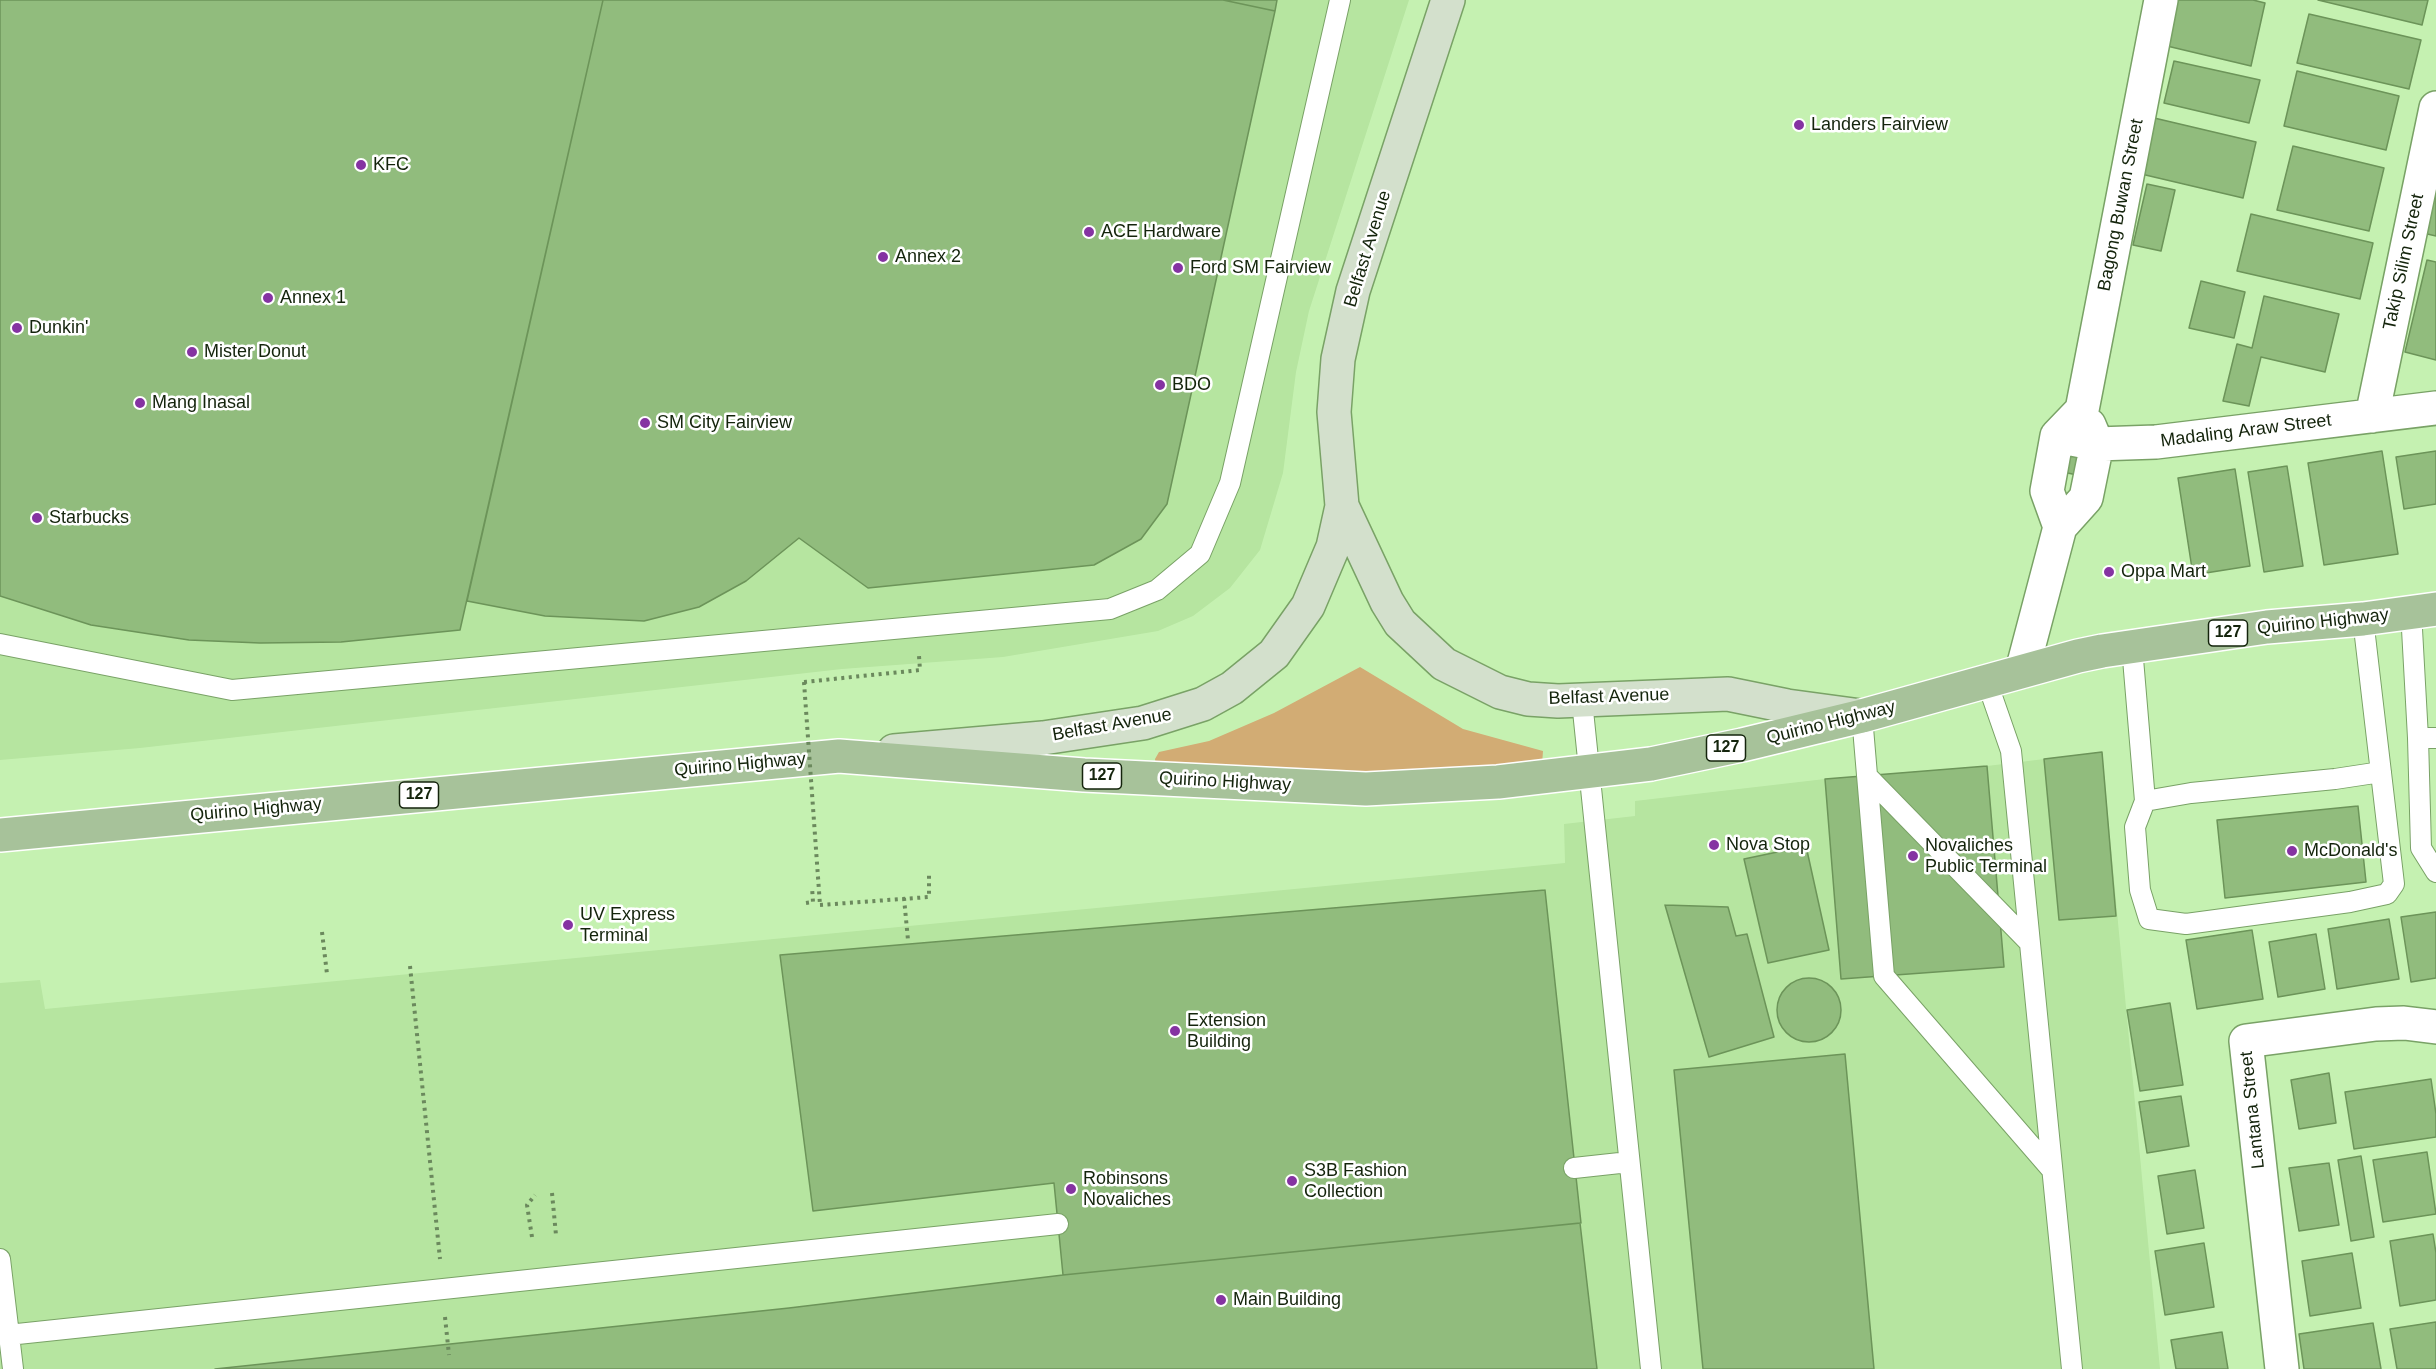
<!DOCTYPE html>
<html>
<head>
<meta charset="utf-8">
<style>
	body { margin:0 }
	canvas { display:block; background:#c5f1b1 }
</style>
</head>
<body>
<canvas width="2436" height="1369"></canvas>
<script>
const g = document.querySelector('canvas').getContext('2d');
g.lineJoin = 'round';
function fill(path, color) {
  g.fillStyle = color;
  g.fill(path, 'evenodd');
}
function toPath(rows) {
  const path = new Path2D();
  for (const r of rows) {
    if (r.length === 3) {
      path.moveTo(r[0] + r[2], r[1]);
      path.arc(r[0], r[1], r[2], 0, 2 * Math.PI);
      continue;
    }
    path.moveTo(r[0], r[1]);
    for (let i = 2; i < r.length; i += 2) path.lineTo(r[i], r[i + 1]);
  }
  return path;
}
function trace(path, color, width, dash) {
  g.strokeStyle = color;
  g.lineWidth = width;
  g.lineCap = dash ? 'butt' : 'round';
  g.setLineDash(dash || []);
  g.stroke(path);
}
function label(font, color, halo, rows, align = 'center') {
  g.font = font + ' Helvetica,sans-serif';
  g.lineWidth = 5;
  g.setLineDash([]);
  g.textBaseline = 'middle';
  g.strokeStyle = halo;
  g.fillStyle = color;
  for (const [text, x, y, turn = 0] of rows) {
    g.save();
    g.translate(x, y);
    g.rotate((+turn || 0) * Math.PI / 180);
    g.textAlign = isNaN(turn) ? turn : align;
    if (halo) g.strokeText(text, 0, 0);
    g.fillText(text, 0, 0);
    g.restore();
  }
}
fill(toPath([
	[0,0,1409,0,1309,311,1296,372,1283,473,1260,550,1230,588,1193,616,1158,631,1003,657,842,669,140,748,0,760],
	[2102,752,2160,1369,0,1369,0,983,40,980,45,1009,1565,863,1564,824,1635,816,1635,801,1825,779,1987,766]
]), '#b6e5a0');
fill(toPath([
	[1360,667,1463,729,1543,751,1542,765,1359,777,1156,766,1155,759,1159,752,1209,741,1274,713]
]), '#d2ac74');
const building = toPath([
	[0,0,603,0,460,630,341,642,260,643,189,640,91,625,0,596,0,0],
	[603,0,1223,0,1275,11,1167,504,1141,539,1094,565,868,588,799,538,746,581,699,607,644,621,545,616,467,601,603,0],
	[1223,0,1277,0,1275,11,1223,0],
	[2178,0,2253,0,2265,3,2251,66,2167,46,2178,0],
	[2318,0,2428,0,2422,25,2318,0],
	[2309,14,2421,40,2409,89,2297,63,2309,14],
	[2174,61,2260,80,2249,123,2164,103,2174,61],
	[2297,71,2399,96,2386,150,2284,126,2297,71],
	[2150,117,2256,142,2243,198,2137,173,2150,117],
	[2293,146,2384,168,2369,231,2277,210,2293,146],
	[2436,178,2436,236,2423,233,2436,178],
	[2147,184,2175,190,2161,251,2133,245,2147,184],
	[2251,214,2373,243,2360,299,2237,271,2251,214],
	[2427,260,2436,262,2436,360,2405,352,2427,260],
	[2201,281,2245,292,2234,338,2189,328,2201,281],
	[2264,296,2339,314,2325,372,2261,357,2249,406,2223,401,2237,344,2252,348,2264,296],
	[2067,450,2081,453,2077,475,2063,472,2067,450],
	[2382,451,2398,554,2324,565,2308,463,2382,451],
	[2436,451,2436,504,2404,509,2396,457,2436,451],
	[2287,466,2303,566,2264,572,2248,472,2287,466],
	[2235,469,2250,566,2193,575,2178,478,2235,469],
	[2102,752,2116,916,2059,920,2044,759,2102,752],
	[1987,766,2004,967,1841,979,1825,779,1987,766],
	[2358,806,2366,882,2225,898,2217,820,2358,806],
	[1806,846,1829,950,1768,963,1744,859,1806,846],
	[1545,890,1581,1223,1063,1275,1054,1183,813,1211,780,955,1545,890],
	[1665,905,1728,907,1736,936,1747,934,1774,1037,1709,1057,1665,905],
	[2436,912,2436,978,2411,982,2401,917,2436,912],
	[2389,919,2399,979,2337,989,2328,929,2389,919],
	[2252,930,2263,999,2197,1009,2186,940,2252,930],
	[2316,934,2325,989,2278,997,2269,942,2316,934],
	[1809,1010,32],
	[2170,1003,2183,1085,2140,1091,2127,1010,2170,1003],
	[1845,1054,1874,1369,1703,1369,1674,1070,1845,1054],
	[2329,1073,2336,1123,2299,1129,2291,1080,2329,1073],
	[2431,1079,2436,1114,2436,1137,2354,1149,2345,1092,2431,1079],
	[2181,1096,2189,1146,2147,1153,2139,1102,2181,1096],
	[2427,1152,2436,1214,2383,1222,2373,1160,2427,1152],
	[2361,1156,2374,1237,2351,1241,2338,1160,2361,1156],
	[2329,1163,2339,1225,2299,1231,2289,1168,2329,1163],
	[2195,1170,2204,1228,2167,1234,2158,1176,2195,1170],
	[1580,1223,1597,1369,215,1369,789,1308,1063,1275,1580,1223],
	[2433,1234,2436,1253,2436,1300,2400,1306,2390,1241,2433,1234],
	[2204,1243,2214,1307,2165,1315,2155,1251,2204,1243],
	[2352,1253,2361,1308,2310,1316,2302,1261,2352,1253],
	[2436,1322,2436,1369,2397,1369,2390,1329,2436,1322],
	[2373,1323,2381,1369,2304,1369,2299,1334,2373,1323],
	[2222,1332,2228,1369,2176,1369,2171,1340,2222,1332]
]);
fill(building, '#91bc7d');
trace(building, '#6c9459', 1.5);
const service = toPath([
	[2411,611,2418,738,2436,738],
	[0,644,232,690,1110,609,1157,590,1200,554,1230,483,1340,0],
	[2132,647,2145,801,2135,827,2140,890,2149,919,2186,924,2350,902,2387,894,2394,884,2363,619],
	[1987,682,2011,751,2072,1369],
	[1582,701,1651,1369],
	[1862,716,1884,976,2052,1170],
	[2418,738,2421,848,2436,872],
	[1867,776,2030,943],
	[2145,801,2191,793,2335,779,2381,772],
	[1574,1168,1629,1162],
	[0,1259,13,1369],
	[8,1335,1058,1224]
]);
const minor = toPath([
	[2372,416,2436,108],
	[2057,436,2097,444,2156,442,2436,408],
	[2060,527,2047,491,2057,436,2082,410,2161,0],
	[2022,671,2060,527,2086,498,2097,444,2089,425],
	[2282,1369,2246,1041,2376,1024,2404,1023,2436,1027]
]);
const secondary = toPath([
	[1448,0,1353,291,1338,359,1334,412,1342,506,1387,602,1400,623,1444,664,1500,692,1528,699,1558,701,1728,694,1787,706,1861,716],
	[894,751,1043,738,1143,723,1203,704,1232,688,1274,654,1308,606,1333,547,1342,506]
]);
const primary = toPath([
	[0,835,839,756,1084,775,1366,789,1498,782,1651,764,1742,745,1862,716,2078,656,2102,651,2267,627,2363,619,2436,609]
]);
trace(service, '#79a266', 22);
trace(minor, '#79a266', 36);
trace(secondary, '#79a266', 36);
trace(primary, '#fff', 36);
trace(toPath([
	[804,682,920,670,919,656],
	[904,898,908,940],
	[806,903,813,902,812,887],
	[820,905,929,897,929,874],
	[322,932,327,974],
	[410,966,440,1259],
	[552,1193,556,1235],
	[532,1237,527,1205,535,1195],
	[445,1317,449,1355]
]), '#6b895d', 4, [3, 4.5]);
trace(service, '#fff', 20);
trace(minor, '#fff', 33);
trace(secondary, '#d3e0cc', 33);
trace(primary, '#a7c29a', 33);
trace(toPath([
	[804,682,820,905]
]), '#6b895d', 4, [3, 4.5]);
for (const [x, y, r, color] of [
	[1799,125,6,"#8533a2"],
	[361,165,6,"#8533a2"],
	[1089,232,6,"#8533a2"],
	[883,257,6,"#8533a2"],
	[1178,268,6,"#8533a2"],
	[268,298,6,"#8533a2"],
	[17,328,6,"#8533a2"],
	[192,352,6,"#8533a2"],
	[1160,385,6,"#8533a2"],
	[140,403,6,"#8533a2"],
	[645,423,6,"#8533a2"],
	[37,518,6,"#8533a2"],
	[2109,572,6,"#8533a2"],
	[1714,845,6,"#8533a2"],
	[2292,851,6,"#8533a2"],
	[1913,856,6,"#8533a2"],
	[568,925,6,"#8533a2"],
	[1175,1031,6,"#8533a2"],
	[1292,1181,6,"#8533a2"],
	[1071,1189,6,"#8533a2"],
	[1221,1300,6,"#8533a2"]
]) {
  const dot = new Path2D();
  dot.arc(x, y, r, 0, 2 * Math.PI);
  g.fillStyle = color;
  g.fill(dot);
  trace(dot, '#fff', 2);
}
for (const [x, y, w] of [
	[2228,633,39],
	[1726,748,39],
	[1102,776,39],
	[419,795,39]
]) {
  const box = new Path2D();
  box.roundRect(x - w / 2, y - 13, w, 26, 4.5);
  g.fillStyle = '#fff';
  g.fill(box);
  trace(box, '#14240c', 1.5);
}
label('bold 16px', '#14240c', null, [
	["127",2228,633],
	["127",1726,748],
	["127",1102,776],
	["127",419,795]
]);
label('18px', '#14240c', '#fff', [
	["Landers Fairview",1811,125],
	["KFC",373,165],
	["ACE Hardware",1101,232],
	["Annex 2",895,257],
	["Ford SM Fairview",1190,268],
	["Annex 1",280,298],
	["Dunkin'",29,328],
	["Mister Donut",204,352],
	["BDO",1172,385],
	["Mang Inasal",152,403],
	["SM City Fairview",657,423],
	["Starbucks",49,518],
	["Oppa Mart",2121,572],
	["Nova Stop",1726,845],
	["Novaliches",1925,846],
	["Public Terminal",1925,867],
	["McDonald's",2304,851],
	["UV Express",580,915],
	["Terminal",580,936],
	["Extension",1187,1021],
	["Building",1187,1042],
	["S3B Fashion",1304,1171],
	["Collection",1304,1192],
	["Robinsons",1083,1179],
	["Novaliches",1083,1200],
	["Main Building",1233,1300]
], 'left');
label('18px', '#14240c', '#fff', [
	["Bagong Buwan Street",2121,205,-79],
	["Belfast Avenue",1368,249,-73],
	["Takip Silim Street",2404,262,-78],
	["Madaling Araw Street",2246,431,-7],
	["Quirino Highway",2323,622,-6],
	["Belfast Avenue",1609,697,-2],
	["Quirino Highway",1831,723,-14],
	["Belfast Avenue",1112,725,-10],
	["Quirino Highway",740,765,-5],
	["Quirino Highway",1225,782,3],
	["Quirino Highway",256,810,-5],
	["Lantana Street",2253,1110,-96]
]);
</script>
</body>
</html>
